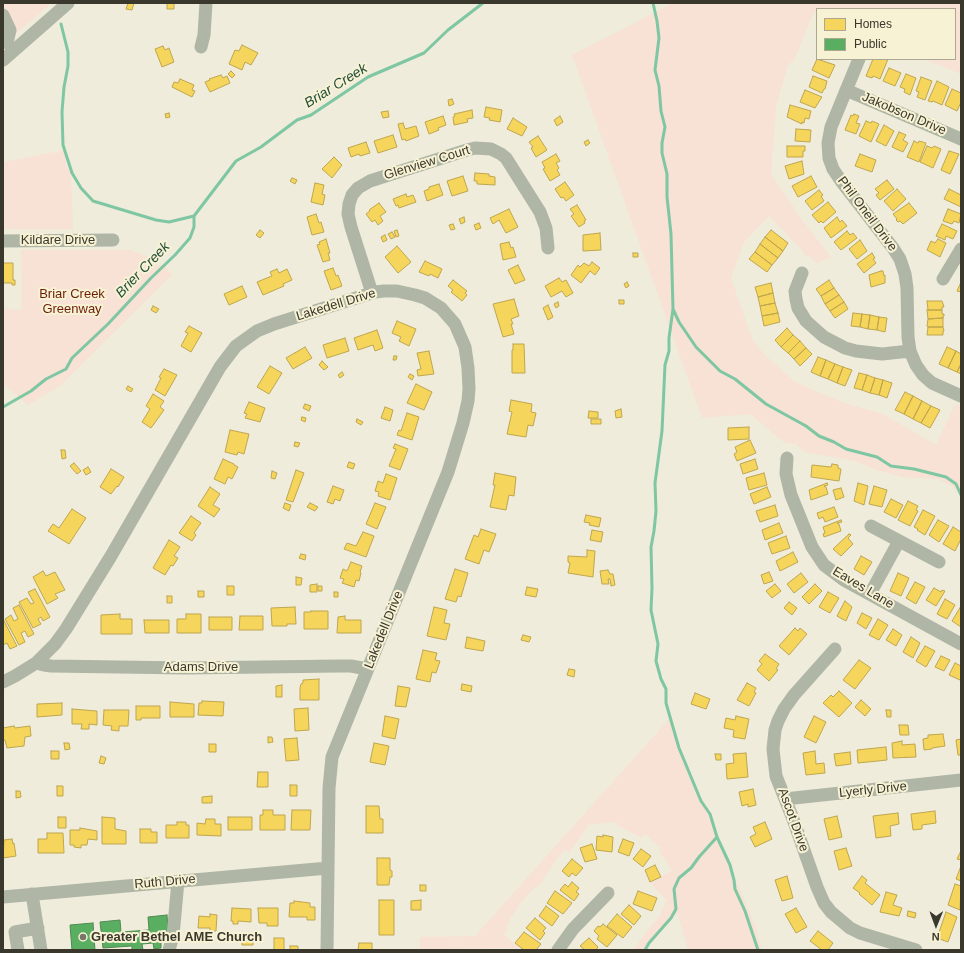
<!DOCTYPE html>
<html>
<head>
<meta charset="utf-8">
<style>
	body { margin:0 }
	#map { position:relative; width:964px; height:953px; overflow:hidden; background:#efecdc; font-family:Helvetica,sans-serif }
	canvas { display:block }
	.frame { position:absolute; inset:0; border:4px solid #3a372c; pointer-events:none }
	.legend { position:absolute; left:816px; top:8px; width:140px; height:52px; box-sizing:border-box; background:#f7f2d4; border:1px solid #aba791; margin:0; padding:5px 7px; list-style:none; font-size:12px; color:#3a372c }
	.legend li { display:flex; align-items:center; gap:8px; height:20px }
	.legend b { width:20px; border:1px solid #aba791 }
	.north { position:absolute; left:916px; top:905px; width:40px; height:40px; -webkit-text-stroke:3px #f7f2d4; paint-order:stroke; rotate:181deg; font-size:11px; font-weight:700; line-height:16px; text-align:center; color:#3a372c }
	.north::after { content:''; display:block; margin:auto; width:14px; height:18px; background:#3a372c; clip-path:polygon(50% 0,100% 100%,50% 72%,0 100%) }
</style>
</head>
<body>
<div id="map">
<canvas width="964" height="953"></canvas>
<div class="frame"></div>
<ul class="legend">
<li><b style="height:11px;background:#f6d55c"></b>Homes</li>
<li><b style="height:11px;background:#5aae61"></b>Public</li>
</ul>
<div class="north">N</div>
</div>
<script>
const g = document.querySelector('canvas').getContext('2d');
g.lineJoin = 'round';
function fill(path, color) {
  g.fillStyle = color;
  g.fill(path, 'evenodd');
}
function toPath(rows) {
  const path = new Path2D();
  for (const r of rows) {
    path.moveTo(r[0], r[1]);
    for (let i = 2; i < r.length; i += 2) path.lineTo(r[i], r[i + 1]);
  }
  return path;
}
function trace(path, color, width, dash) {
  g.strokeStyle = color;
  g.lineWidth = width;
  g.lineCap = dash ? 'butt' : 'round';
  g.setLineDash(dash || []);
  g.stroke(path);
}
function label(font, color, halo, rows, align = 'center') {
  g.font = font + ' Helvetica,sans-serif';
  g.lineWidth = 4;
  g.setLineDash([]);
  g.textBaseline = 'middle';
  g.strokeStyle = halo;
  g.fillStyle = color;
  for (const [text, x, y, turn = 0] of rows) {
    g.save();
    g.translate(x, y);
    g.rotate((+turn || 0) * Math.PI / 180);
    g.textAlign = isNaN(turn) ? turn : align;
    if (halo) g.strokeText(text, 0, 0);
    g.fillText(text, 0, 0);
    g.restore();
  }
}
fill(toPath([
	[3,3,50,3,50,4,3,45],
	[673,3,961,3,961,74,925,59,955,59,955,9,817,9,817,13,814,12,794,60,788,65,776,107,771,174,800,217,831,257,816,263,810,257,805,255,802,250,769,216,744,242,731,278,753,341,765,355,795,382,844,403,883,414,936,445,955,405,961,406,961,497,953,487,938,479,901,477,877,470,855,461,804,452,796,444,785,443,750,414,702,418,572,55],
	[65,150,66,166,71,172,73,229,3,229,3,162],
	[21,250,130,250,148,257,157,266,164,264,172,275,61,385,28,405,3,384,3,308,22,310],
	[671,717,682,760,703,802,719,843,755,924,762,950,688,950,678,914,671,918,660,930,650,941,646,950,634,950,643,936,661,914,667,900,651,884,672,870,659,851,661,848,645,834,642,838,617,825,617,822,587,825,587,827,569,853,565,849,552,865,553,866,543,879,544,881,530,892,519,905,510,919,504,935,520,948,420,949,420,937,475,936]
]), '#f7e2d5');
const homes = toPath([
	[128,3,134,3,132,10,126,9,128,3],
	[167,3,174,3,174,9,167,9,167,3],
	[242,45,258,53,251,65,245,62,242,70,229,64,235,50,239,51,242,45],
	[163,46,165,50,169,48,174,62,162,67,155,49,163,46],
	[817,59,835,65,829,78,812,70,817,59],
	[873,59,888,59,880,79,873,76,872,78,866,76,873,59],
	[889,68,901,73,895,86,883,81,889,68],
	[231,71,235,75,232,78,228,74,231,71],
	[906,74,916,78,910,95,904,92,905,89,900,87,906,74],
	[221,75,223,78,227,76,230,83,210,92,205,82,210,80,209,79,221,75],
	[813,76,827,81,825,89,824,89,822,93,809,87,813,76],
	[921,77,932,81,925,100,917,97,919,92,916,91,921,77],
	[180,79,194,85,192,90,195,91,192,97,172,87,174,82,178,83,180,79],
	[937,81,949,87,942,105,933,101,932,102,928,101,937,81],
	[952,89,961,93,961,102,957,111,945,105,952,89],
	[805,90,822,97,815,108,800,102,805,90],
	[452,99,454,104,449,106,448,100,452,99],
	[790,105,811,111,809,119,805,118,804,123,802,122,802,124,787,117,790,105],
	[486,107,502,110,500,122,489,120,490,118,484,117,486,107],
	[472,110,473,118,467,119,468,122,454,125,453,117,455,116,454,114,472,110],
	[388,111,389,117,383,118,381,112,388,111],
	[169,113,170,117,166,118,165,114,169,113],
	[854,114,859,116,856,123,860,124,856,134,845,130,851,115,853,116,854,114],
	[443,116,446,125,438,128,439,130,429,134,425,122,443,116],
	[560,116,563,122,557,126,554,120,560,116],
	[513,118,527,127,522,136,507,129,513,118],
	[866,121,871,123,872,121,879,124,871,142,859,136,866,121],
	[403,123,405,129,416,126,419,136,406,141,405,139,402,140,398,124,403,123],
	[884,125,894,131,886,146,876,141,884,125],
	[796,129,811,130,810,142,795,141,796,129],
	[899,132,906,135,903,140,908,143,903,152,892,147,899,132],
	[393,135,397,147,378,153,374,141,393,135],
	[538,136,547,150,536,157,531,148,533,147,529,142,538,136],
	[588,140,590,143,586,146,584,142,588,140],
	[914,141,918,143,919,141,926,143,919,162,907,157,914,141],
	[366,142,370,153,360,156,359,154,351,157,348,148,366,142],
	[787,146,805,146,805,151,803,151,803,157,787,157,787,146],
	[927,146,932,148,934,146,941,149,933,168,920,162,927,146],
	[949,151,959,154,950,174,941,170,949,151],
	[556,154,560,161,556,163,559,168,557,170,560,175,550,181,543,169,545,168,542,162,556,154],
	[860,154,876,160,872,172,855,166,860,154],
	[334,157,342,165,332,178,322,169,334,157],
	[802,161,804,174,789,179,785,166,802,161],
	[475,173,489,174,489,176,495,177,495,185,477,184,477,181,474,181,475,173],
	[463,176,468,191,452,196,447,181,463,176],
	[811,176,817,187,798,197,792,186,811,176],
	[292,178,297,180,295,184,290,181,292,178],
	[887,180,894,189,880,200,876,195,879,193,875,189,887,180],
	[565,182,574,195,566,201,563,197,561,198,555,189,565,182],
	[315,183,324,185,322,194,325,195,323,205,311,202,315,183],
	[439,184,443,195,427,201,424,191,429,189,429,187,439,184],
	[897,189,906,199,893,211,884,201,897,189],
	[949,189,961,195,961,207,944,199,949,189],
	[819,190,823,195,821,196,824,201,812,210,805,201,819,190],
	[406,194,407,197,413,195,416,202,399,208,398,205,396,206,393,199,406,194],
	[828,202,836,212,823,223,821,221,819,223,812,215,828,202],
	[379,203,386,212,380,216,383,221,378,225,375,220,372,222,366,214,370,211,369,210,379,203],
	[909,203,917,213,903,224,900,221,898,222,896,220,897,219,893,214,909,203],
	[577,205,586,220,584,221,585,223,579,227,571,216,574,214,570,209,577,205],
	[509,209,518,227,506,233,499,220,493,224,490,218,509,209],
	[948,209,961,214,959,223,954,221,952,224,943,221,948,209],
	[316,214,319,223,321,222,324,232,312,235,307,217,316,214],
	[464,217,465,222,461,224,459,219,464,217],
	[837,217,840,222,842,220,847,226,831,238,824,228,837,217],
	[479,223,481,228,476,230,474,225,479,223],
	[453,224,455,229,451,230,449,225,453,224],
	[942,224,957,231,953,239,946,236,945,240,936,236,942,224],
	[260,230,264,233,260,238,256,235,260,230],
	[397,230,399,236,396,237,394,231,397,230],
	[771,230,788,243,783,251,765,237,771,230],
	[847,231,850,235,853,233,857,238,841,250,834,242,847,231],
	[392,232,395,237,391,239,388,234,392,232],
	[600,233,601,250,583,251,583,235,600,233],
	[385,235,387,240,383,242,381,237,385,235],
	[765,237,783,251,778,258,760,244,765,237],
	[326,239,330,253,328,253,330,260,323,262,317,245,320,244,319,242,326,239],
	[938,239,946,243,940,257,927,250,931,241,935,243,938,239],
	[860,240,867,251,857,259,849,249,860,240],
	[509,242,511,248,513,247,516,257,503,260,500,244,509,242],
	[760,244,778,258,772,265,755,252,760,244],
	[397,246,411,262,398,273,385,257,397,246],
	[755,252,772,265,767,272,749,259,755,252],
	[633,253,638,253,638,257,633,257,633,253],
	[872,253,875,258,873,259,876,263,864,273,857,264,872,253],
	[425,261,442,269,438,278,430,274,429,276,419,272,425,261],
	[592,262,600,268,595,275,590,271,581,283,571,275,578,265,580,267,584,263,589,266,592,262],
	[3,263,13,263,13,280,15,280,15,285,12,285,12,283,3,283,3,263],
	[518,265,525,280,515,284,508,270,518,265],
	[333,268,336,276,338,275,342,286,331,290,324,271,333,268],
	[277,269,279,273,287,269,292,280,283,284,284,286,263,295,257,282,272,276,270,272,277,269],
	[881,271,883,271,884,276,885,275,885,283,871,287,869,275,881,271],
	[559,278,562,282,566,280,573,293,566,297,562,291,551,297,545,286,559,278],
	[453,280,467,291,465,293,467,295,462,301,451,292,453,290,448,286,453,280],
	[829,280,834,288,821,296,816,289,829,280],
	[627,282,629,286,626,288,624,284,627,282],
	[961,282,961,292,957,291,961,282],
	[771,283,773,293,758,297,755,287,771,283],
	[242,286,247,297,229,305,224,294,242,286],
	[834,288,839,295,825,304,821,296,834,288],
	[773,293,775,303,760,306,758,297,773,293],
	[839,295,844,302,830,311,825,304,839,295],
	[514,299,519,316,511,319,513,324,511,324,514,334,503,337,493,304,514,299],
	[619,300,624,300,624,304,619,304,619,300],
	[927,301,942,301,944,307,942,307,942,310,928,310,927,301],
	[558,302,559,306,556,308,554,304,558,302],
	[844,302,848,309,835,318,830,311,844,302],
	[775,303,778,313,762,316,760,306,775,303],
	[548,305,553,317,548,320,543,308,548,305],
	[153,306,159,309,156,313,151,310,153,306],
	[927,310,942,310,942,314,944,314,944,316,943,316,943,318,928,319,927,310],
	[778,313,780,322,764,326,762,316,778,313],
	[853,313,862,314,860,327,851,326,853,313],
	[862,314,870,315,868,329,860,327,862,314],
	[870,315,879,317,877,330,868,329,870,315],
	[879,317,887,318,885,332,877,330,879,317],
	[943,318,943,327,928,327,927,326,928,319,943,318],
	[397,321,416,329,409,346,399,341,401,337,392,333,397,321],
	[189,326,202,333,191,352,181,346,188,333,185,332,189,326],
	[928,327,943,327,944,331,943,331,943,335,927,335,928,327],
	[787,328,793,335,781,347,775,340,787,328],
	[377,330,383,348,375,351,373,345,358,350,354,338,377,330],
	[793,335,800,341,788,353,781,347,793,335],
	[345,338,349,351,327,358,323,345,345,338],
	[800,341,806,348,794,359,788,353,800,341],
	[513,344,524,344,525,373,512,373,512,350,513,350,513,344],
	[305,347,312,358,293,369,286,358,305,347],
	[947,347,956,351,948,368,939,364,947,347],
	[806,348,812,354,800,366,794,359,806,348],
	[429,351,434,374,418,376,417,370,421,369,417,353,429,351],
	[956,351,961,354,961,364,957,372,948,368,956,351],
	[394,356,397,356,396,360,393,360,394,356],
	[818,357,826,360,820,376,811,372,818,357],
	[826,360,835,364,828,379,820,376,826,360],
	[322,361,328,367,324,370,319,365,322,361],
	[835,364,843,367,837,383,828,379,835,364],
	[961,364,961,374,957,372,961,364],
	[270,366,282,373,269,394,257,387,270,366],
	[843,367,852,370,845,386,837,383,843,367],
	[164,369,177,375,165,396,155,390,161,378,159,377,164,369],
	[342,372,344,375,340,378,338,375,342,372],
	[859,373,867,375,862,390,854,388,859,373],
	[410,374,414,376,412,380,408,377,410,374],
	[867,375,875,378,870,393,862,390,867,375],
	[875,378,883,380,879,395,870,393,875,378],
	[883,380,892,383,887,398,879,395,883,380],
	[416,384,432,392,424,410,407,403,416,384],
	[128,386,133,389,131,392,126,389,128,386],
	[905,392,913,396,904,414,895,410,905,392],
	[153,394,164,401,160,407,164,410,151,428,142,422,150,409,146,406,153,394],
	[913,396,922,401,913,419,904,414,913,396],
	[511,400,532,404,531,412,536,413,533,426,528,425,526,437,507,434,512,412,509,411,511,400],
	[922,401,931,406,921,423,913,419,922,401],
	[249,402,265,408,260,422,245,418,247,414,244,413,249,402],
	[305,404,311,406,309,411,303,408,305,404],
	[931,406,940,410,930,428,921,423,931,406],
	[385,407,393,410,390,421,381,418,385,407],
	[621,409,622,417,616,418,615,411,621,409],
	[589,411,598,412,598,418,588,418,589,411],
	[407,413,419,417,412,440,397,435,399,430,401,431,407,413],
	[302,417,306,418,305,422,301,420,302,417],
	[357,419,363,422,361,425,356,422,357,419],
	[591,419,601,419,601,424,591,424,591,419],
	[749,427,749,439,728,440,728,428,749,427],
	[230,430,249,434,244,454,238,452,237,455,225,452,230,430],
	[750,440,756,453,737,461,734,454,737,452,735,447,750,440],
	[295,442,300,443,298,447,294,446,295,442],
	[395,444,408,449,400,470,389,466,396,449,393,448,395,444],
	[61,450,65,450,66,458,62,459,61,450],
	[223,459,234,464,234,465,238,467,232,479,228,477,225,484,214,479,223,459],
	[755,459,758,469,743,474,740,464,755,459],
	[349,462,355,464,353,469,347,467,349,462],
	[74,463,81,471,77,474,70,466,74,463],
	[832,464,838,465,838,468,841,469,839,481,811,477,812,465,831,467,832,464],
	[88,467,91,472,86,475,83,470,88,467],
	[111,469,124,477,118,487,117,486,111,494,100,487,111,469],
	[296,470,304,473,293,502,286,500,296,470],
	[272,471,277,473,275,479,271,478,272,471],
	[495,473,516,477,514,496,509,495,506,510,490,507,495,485,493,485,495,473],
	[764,473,767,485,749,490,746,478,764,473],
	[386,474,397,478,390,500,378,496,379,492,375,491,378,481,383,483,386,474],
	[827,483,828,485,824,486,826,487,828,494,811,500,809,490,827,483],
	[858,483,868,486,864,505,854,501,858,483],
	[333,486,344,490,340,501,335,499,333,504,327,502,333,486],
	[874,486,887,490,882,507,869,504,874,486],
	[210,487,220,494,213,505,220,509,214,517,198,506,210,487],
	[767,487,771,497,754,504,750,494,767,487],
	[841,488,844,497,836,500,833,490,841,488],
	[891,499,903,505,896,518,884,512,891,499],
	[908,501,918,506,916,510,918,511,910,526,898,520,908,501],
	[285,503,291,505,289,511,283,508,285,503],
	[310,503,318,507,315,511,307,507,310,503],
	[375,503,386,507,377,529,366,524,375,503],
	[775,505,778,516,760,522,756,511,775,505],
	[834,507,838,517,825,522,823,517,819,519,817,513,834,507],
	[72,509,86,518,69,544,48,531,53,524,59,528,72,509],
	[923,510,935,516,925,535,917,530,918,529,914,527,923,510],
	[586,515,601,518,599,527,589,525,590,523,584,522,586,515],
	[191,516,201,523,194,533,196,535,192,541,179,533,191,516],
	[841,520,842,522,837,523,839,524,841,531,824,537,823,534,825,533,823,527,841,520],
	[938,520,949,526,939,542,929,535,938,520],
	[779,523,783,533,765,540,762,530,779,523],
	[953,527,961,532,961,539,955,551,943,544,953,527],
	[481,529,496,534,489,552,484,550,479,564,465,559,474,535,478,537,481,529],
	[592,530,603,532,601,542,590,540,592,530],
	[363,532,374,536,366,557,344,549,347,543,356,546,363,532],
	[849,534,851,535,848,538,853,544,841,556,833,549,849,534],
	[786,536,790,548,772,554,768,543,786,536],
	[169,540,180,547,174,556,178,558,173,566,171,565,165,575,153,568,169,540],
	[587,550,595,551,593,577,568,573,570,563,568,562,568,556,587,557,587,550],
	[793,552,798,562,780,571,776,561,793,552],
	[301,554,306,555,305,560,299,558,301,554],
	[861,556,872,562,864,575,854,569,861,556],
	[351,562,362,566,360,572,361,573,359,581,356,580,354,587,342,583,344,579,340,578,343,569,347,571,351,562],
	[455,569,468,573,461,597,458,596,456,602,445,599,455,569],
	[608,570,610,574,613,574,615,585,611,586,610,579,608,579,609,584,602,584,600,571,608,570],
	[43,571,46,576,55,572,65,590,55,594,58,598,47,604,33,577,43,571],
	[769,572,773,581,764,584,761,575,769,572],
	[801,573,808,582,794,593,787,584,801,573],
	[898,573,909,578,901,596,890,591,898,573],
	[296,577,302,578,301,585,296,585,296,577],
	[915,582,925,587,916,604,906,598,915,582],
	[317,584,317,592,310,592,310,585,317,584],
	[775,584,781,591,772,598,766,591,775,584],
	[815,584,822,591,809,604,802,597,815,584],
	[227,586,234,586,234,595,227,595,227,586],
	[318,586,322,586,322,591,318,591,318,586],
	[527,587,538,589,536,597,525,595,527,587],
	[934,588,941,592,942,590,945,591,936,606,926,600,934,588],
	[35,589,50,617,43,621,41,617,38,619,41,624,33,628,19,602,27,598,31,604,34,603,28,592,35,589],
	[198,591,204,591,204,597,198,597,198,591],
	[334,592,338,592,338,597,334,597,334,592],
	[828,592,839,598,830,613,819,607,828,592],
	[167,596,172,596,172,603,167,603,167,596],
	[945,599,955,605,947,619,937,614,945,599],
	[845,601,852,607,846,621,837,616,845,601],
	[789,602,797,608,792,615,784,608,789,602],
	[19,605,34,634,28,637,25,631,21,633,25,642,19,645,5,619,11,615,14,621,18,619,13,608,19,605],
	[961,606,961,627,952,621,961,606],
	[295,607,296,624,287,624,287,626,272,626,271,608,295,607],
	[434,607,447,610,444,623,450,624,446,640,427,636,434,607],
	[311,611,328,611,328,629,304,629,304,612,311,612,311,611],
	[862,613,872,618,866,629,857,623,862,613],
	[120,614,120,619,132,619,132,634,101,634,101,615,120,614],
	[186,614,201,614,201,633,177,633,177,619,186,619,186,614],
	[240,616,263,616,263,630,239,630,240,616],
	[345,616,345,620,361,620,361,633,337,633,338,617,345,616],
	[209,617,232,617,232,630,209,630,209,617],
	[3,619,17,646,10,649,7,643,3,645,3,619],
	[878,619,888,625,879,640,869,635,878,619],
	[144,620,169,620,169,633,145,633,144,620],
	[795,628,798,631,800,628,807,634,789,655,779,646,795,628],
	[893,629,902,635,896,646,886,640,893,629],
	[523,635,531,637,529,642,521,640,523,635],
	[467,637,485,641,483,651,465,648,467,637],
	[911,637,920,643,913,658,903,652,911,637],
	[925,646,935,651,926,667,916,661,925,646],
	[423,650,437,653,435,660,440,661,436,673,432,672,430,682,416,679,423,650],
	[765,654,779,664,776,669,778,670,769,681,757,670,762,664,759,661,765,654],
	[941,656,950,660,944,671,935,667,941,656],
	[859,660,871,668,855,689,843,680,859,660],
	[955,663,961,666,961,677,960,680,949,675,955,663],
	[569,669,575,670,574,677,567,675,569,669],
	[319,679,319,700,300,700,300,688,301,684,303,683,303,680,319,679],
	[747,683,756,688,754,692,756,693,749,706,737,700,747,683],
	[462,684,472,686,471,692,461,690,462,684],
	[282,685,282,697,276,697,276,686,282,685],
	[398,686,410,688,406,707,395,706,398,686],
	[839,691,852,703,839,717,823,703,831,695,833,697,839,691],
	[695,693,710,699,706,709,691,704,695,693],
	[861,700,871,709,865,716,855,707,861,700],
	[202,701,224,702,223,716,198,715,199,703,202,703,202,701],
	[170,702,194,704,194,717,170,717,170,702],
	[62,703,62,715,37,717,37,704,62,703],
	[136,706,160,706,160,718,141,718,141,720,136,720,136,706],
	[308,708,309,730,295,731,294,709,308,708],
	[72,709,97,711,97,725,89,724,89,729,81,729,82,724,72,724,72,709],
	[104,710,129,710,128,726,119,726,119,731,111,730,112,726,103,725,104,710],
	[886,710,891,710,891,717,887,717,886,710],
	[385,716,399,719,395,739,382,736,385,716],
	[736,716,749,719,745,739,733,737,734,730,724,728,726,718,735,720,736,716],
	[814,716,826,722,816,743,804,737,814,716],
	[899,725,908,725,909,735,900,735,899,725],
	[14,726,15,728,30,726,31,736,25,737,24,746,7,748,5,740,3,740,3,728,14,726],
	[943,734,945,746,932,748,932,749,924,750,923,739,928,738,928,735,943,734],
	[268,737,272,737,273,742,268,743,268,737],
	[297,738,299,760,286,761,284,739,297,738],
	[961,739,961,755,958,755,956,740,961,739],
	[902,741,902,745,915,744,916,757,893,758,892,743,902,741],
	[64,743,69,743,70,749,65,750,64,743],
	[374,743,389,746,385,765,370,762,374,743],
	[209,744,216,744,216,752,209,752,209,744],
	[886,747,887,760,858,763,857,750,886,747],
	[51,751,59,751,59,759,51,759,51,751],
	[815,751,816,764,824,763,825,773,806,775,803,753,815,751],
	[850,752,851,764,836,766,834,754,850,752],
	[746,753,748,777,727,779,726,764,734,763,733,754,746,753],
	[715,754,721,754,721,760,716,760,715,754],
	[101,756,106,758,104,764,99,763,101,756],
	[258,772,268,772,268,787,257,787,258,772],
	[290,785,297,785,297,796,290,796,290,785],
	[57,786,63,786,63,796,57,796,57,786],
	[753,789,756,805,748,807,748,804,742,806,739,792,753,789],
	[16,791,20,791,21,797,16,798,16,791],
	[212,796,212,803,202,803,202,797,212,796],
	[366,806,379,806,380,819,383,819,383,833,366,833,366,806],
	[263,810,273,810,273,815,285,815,285,830,260,830,260,815,263,815,263,810],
	[292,810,311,810,310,830,291,830,292,810],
	[935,811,936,823,922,825,922,829,913,830,911,814,935,811],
	[898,813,899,824,890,826,891,836,876,838,873,816,898,813],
	[837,816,842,837,829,840,824,819,837,816],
	[58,817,66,817,66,828,58,828,58,817],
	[102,817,115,818,115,829,126,831,126,844,102,844,102,817],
	[228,817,252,817,252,830,228,830,228,817],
	[206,819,215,819,215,824,221,824,221,836,197,835,197,823,205,824,206,819],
	[177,822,186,822,186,825,189,825,189,838,166,838,166,825,177,825,177,822],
	[765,822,772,839,755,847,750,837,756,834,753,827,765,822],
	[80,828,97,831,97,840,88,839,87,845,81,845,81,848,74,847,74,845,70,845,70,830,80,830,80,828],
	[140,829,151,829,151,832,157,832,157,843,140,843,140,829],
	[47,833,63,833,64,853,38,853,38,839,47,839,47,833],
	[603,835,613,837,612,852,596,850,597,836,603,837,603,835],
	[12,839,13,844,14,843,16,856,3,858,4,840,12,839],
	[623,839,634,843,629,856,618,852,623,839],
	[592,844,597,859,585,862,580,848,592,844],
	[846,848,852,866,839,870,834,851,846,848],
	[641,849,651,856,643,867,633,859,641,849],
	[960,853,961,854,961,860,957,859,960,853],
	[377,858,390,858,390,870,392,871,392,877,390,877,389,885,377,885,377,858],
	[572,859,583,868,576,876,572,873,569,877,562,871,572,859],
	[655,865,661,877,650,882,645,870,655,865],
	[961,866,961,881,956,879,961,866],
	[787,876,793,898,782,901,775,880,787,876],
	[862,876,867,880,865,883,880,895,872,905,859,894,860,893,853,888,862,876],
	[572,882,579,888,576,892,579,894,574,901,560,890,565,884,568,887,572,882],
	[955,884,961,886,960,910,948,905,955,884],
	[420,885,426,885,426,891,420,891,420,885],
	[555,891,572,903,563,914,547,903,555,891],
	[638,891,657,898,652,911,633,904,638,891],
	[886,892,897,895,893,905,902,908,899,916,880,912,886,892],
	[379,900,394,900,394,935,379,935,379,900],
	[421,900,421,910,411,910,411,901,421,900],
	[294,901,310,903,310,907,315,907,315,920,307,920,307,917,289,917,290,903,294,903,294,901],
	[629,905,641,916,634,925,621,914,629,905],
	[546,906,559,916,552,926,539,916,546,906],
	[232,908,251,909,251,922,238,921,238,924,233,924,233,921,231,921,232,908],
	[258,908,278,908,278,926,267,926,267,923,259,923,258,908],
	[796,908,807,927,796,933,785,914,796,908],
	[908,911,916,913,915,918,907,916,908,911],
	[946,912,957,917,948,942,937,938,946,912],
	[210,914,217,915,216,931,210,931,210,928,198,928,199,916,210,917,210,914],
	[617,914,632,927,623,938,607,926,617,914],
	[535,918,546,928,543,931,545,933,540,940,526,928,535,918],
	[603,924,617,935,607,947,597,939,599,936,594,931,598,926,600,927,603,924],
	[818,931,833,943,828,950,822,950,810,941,818,931],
	[524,932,541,944,536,950,524,950,515,943,524,932],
	[242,934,253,934,253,945,242,945,242,934],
	[274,938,284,938,284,950,274,950,274,938],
	[589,938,598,947,596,950,585,950,580,946,589,938],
	[359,943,372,943,372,950,358,950,359,943],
	[290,946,298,946,298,950,290,950,290,946]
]);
fill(homes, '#f6d55c');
trace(homes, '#bea64e', 1);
const public = toPath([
	[167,915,169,940,161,941,161,948,154,949,153,943,142,944,143,950,132,950,132,946,103,948,100,922,120,920,121,932,149,930,148,917,167,915],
	[93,923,95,950,72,950,70,925,93,923]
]);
fill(public, '#5aae61');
trace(public, '#508a51', 1);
trace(toPath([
	[653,3,657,21,659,38,655,70,659,86,661,111,665,127,662,143,662,153,667,174,667,197,671,234,673,309,679,322,696,347,720,371,735,379,766,404,806,426,819,436,834,442,846,449,877,457,891,466,914,469,946,477,956,484,961,495],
	[61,24,68,52,68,66,64,87,62,112,63,145,72,173,81,188,93,201,156,220,169,222,194,216],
	[194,216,236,161,261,147,297,120,311,115,368,77,424,53,448,30,483,3],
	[673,309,669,338,669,351,665,365,662,431,655,483,656,511,654,531,651,547,652,588,651,610,658,644,656,661,661,679,666,689,666,703,679,748,701,801,710,814,717,837,730,865,734,880,735,889,745,911,758,950],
	[3,407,31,391,46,379,66,369,72,358,108,324,151,278,175,255,190,238,194,227,194,216],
	[645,950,649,943,671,918,676,909,674,889,679,878,691,868,699,857,717,837]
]), '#7fc6a2', 3);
trace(toPath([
	[3,15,10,30,7,43],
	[201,47,204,35,206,3],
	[859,59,831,127,828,143,829,158,833,169,841,181,893,248,900,259,905,274,907,288,908,337,910,351,916,365,923,375,932,383,961,396],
	[3,60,68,3],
	[846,90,961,139],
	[3,241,113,240],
	[802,273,795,291,796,299,798,308,806,321,824,337,845,348,856,351,882,354,910,351],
	[943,279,961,249],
	[372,293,351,227,348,214,349,204,352,195,358,188,370,181,467,150,475,148,491,149,501,154,506,158,540,212,546,228,548,248],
	[787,458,786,474,791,495,812,547,824,565,844,580,961,644],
	[871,526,939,562],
	[870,594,899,541],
	[835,649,794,695,784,709,778,721,775,730,773,749,776,776,793,819,817,887,824,903,831,912,850,928,860,933,916,950],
	[36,663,44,665,51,666,187,668,339,666,351,666,367,669],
	[3,682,15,676,36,663,55,644,66,629,111,556,220,367,236,346,257,331,274,324,375,292,384,291,397,291,415,295,425,298,441,308,455,324,465,347,468,368,469,389,468,401,463,423,448,472,332,757,329,788,327,950],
	[785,799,961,780],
	[32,894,41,950],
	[3,897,328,868],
	[18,950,15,932,38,928],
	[169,950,173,936,178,881],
	[558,950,573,929,608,893]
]), '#afb6a5', 13);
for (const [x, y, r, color] of [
	[83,937,4,"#79766a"]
]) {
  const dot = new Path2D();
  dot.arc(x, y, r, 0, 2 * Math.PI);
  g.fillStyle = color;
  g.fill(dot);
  trace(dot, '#f7f2d4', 1.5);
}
label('13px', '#3a372c', '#f7f2d4', [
	["Jakobson Drive",904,114,23],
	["Glenview Court",427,163,-17],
	["Phil Oneil Drive",867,214,53],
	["Kildare Drive",58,240],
	["Lakedell Drive",336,305,-17],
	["Eaves Lane",863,588,31],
	["Lakedell Drive",384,630,-68],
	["Adams Drive",201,667],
	["Lyerly Drive",873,790,-6],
	["Ascot Drive",793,820,70],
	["Ruth Drive",165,882,-5]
]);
label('13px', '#6e1d07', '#f7f2d4', [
	["Briar Creek",72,294],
	["Greenway",72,309]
]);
label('bold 13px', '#3a372c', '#f7f2d4', [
	["Greater Bethel AME Church",91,937]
], 'left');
label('italic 14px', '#224d3a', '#f7f2d4', [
	["Briar Creek",336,86,-32],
	["Brier Creek",143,270,-46]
]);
</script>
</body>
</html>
